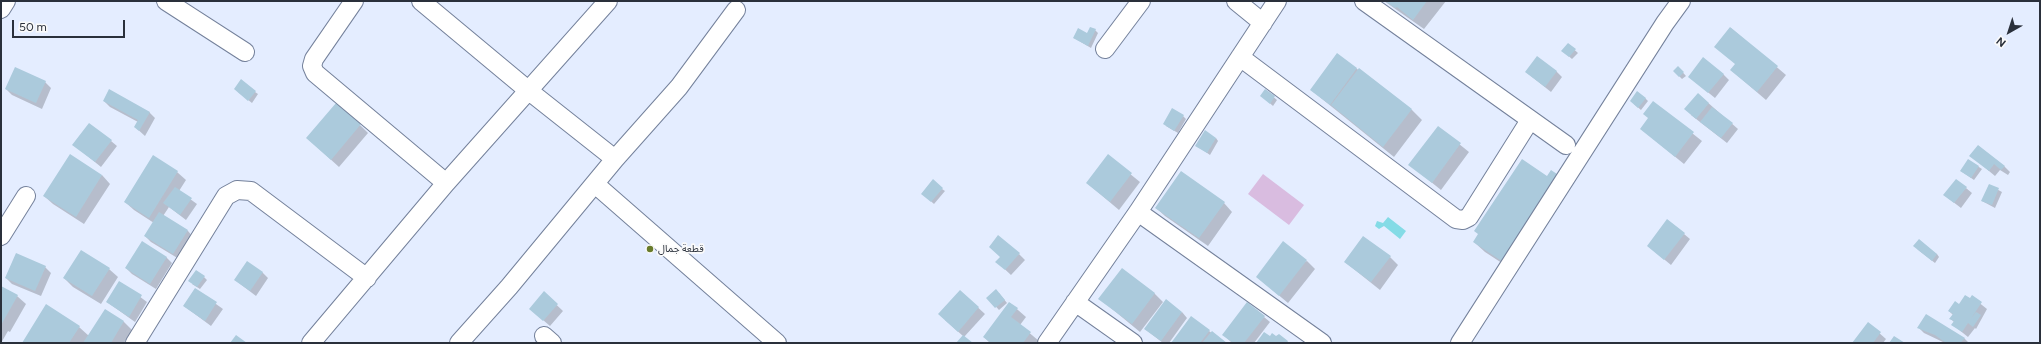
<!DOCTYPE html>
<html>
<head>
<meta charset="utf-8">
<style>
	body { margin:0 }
	#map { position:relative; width:2041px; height:344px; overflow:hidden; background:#e4edff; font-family:Figtree,sans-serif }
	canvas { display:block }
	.frame { position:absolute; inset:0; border:2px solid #2a303b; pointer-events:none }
	.north { position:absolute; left:1989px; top:12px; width:40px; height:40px; -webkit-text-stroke:3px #fafafa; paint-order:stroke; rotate:219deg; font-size:11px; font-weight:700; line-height:16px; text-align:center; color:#2a303b }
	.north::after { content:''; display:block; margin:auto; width:14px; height:18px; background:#2a303b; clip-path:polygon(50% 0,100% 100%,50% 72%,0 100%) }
	.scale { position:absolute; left:12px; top:20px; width:113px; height:18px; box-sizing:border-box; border:2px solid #2a303b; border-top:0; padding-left:5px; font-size:12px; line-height:14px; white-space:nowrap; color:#2a303b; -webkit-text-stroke:3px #fafafa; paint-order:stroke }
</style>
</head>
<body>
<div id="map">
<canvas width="2041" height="344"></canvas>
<div class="frame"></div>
<div class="north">N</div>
<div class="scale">50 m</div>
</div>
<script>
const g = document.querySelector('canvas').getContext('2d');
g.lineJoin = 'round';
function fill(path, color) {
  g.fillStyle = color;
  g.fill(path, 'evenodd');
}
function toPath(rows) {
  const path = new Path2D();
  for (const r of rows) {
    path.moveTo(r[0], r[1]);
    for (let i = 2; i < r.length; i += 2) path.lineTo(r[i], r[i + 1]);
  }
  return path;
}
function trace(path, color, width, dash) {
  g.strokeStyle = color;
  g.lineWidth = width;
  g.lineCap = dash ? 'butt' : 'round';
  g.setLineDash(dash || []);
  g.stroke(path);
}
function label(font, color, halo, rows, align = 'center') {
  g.font = font + ' Figtree,"Noto Sans Arabic",sans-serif';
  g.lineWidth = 3.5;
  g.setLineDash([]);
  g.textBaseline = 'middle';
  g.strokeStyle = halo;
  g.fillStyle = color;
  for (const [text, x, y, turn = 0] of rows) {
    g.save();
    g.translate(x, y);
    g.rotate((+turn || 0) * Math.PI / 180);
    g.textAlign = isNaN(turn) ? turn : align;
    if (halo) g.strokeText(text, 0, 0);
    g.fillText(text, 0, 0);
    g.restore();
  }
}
fill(toPath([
	[1263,174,1304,205,1289,225,1248,194]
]), '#d9bce0');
fill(toPath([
	[1388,217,1406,231,1400,239,1384,226,1379,229,1375,226,1377,221,1383,223]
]), '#84dbe6');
fill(toPath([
	[1384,1,1446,1,1424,29],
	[1731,28,1786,75,1766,100,1731,70,1736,64],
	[1095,30,1098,33,1091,48,1074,38],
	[1568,44,1578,53,1572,59,1565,53],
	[1337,54,1412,110,1422,120,1394,157,1311,90],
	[1678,67,1686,76,1682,79,1674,71],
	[1556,71,1562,77,1551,92,1526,72],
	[1723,74,1729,80,1715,98,1689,77],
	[45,82,51,88,42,109,12,95,6,89],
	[1265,90,1277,100,1273,106,1264,98],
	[238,92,255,92,258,94,252,103],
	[1698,94,1738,129,1727,143,1691,115],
	[1645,98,1648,101,1641,110,1634,104],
	[104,101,149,112,155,118,145,136,135,127,138,122,110,107],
	[1653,102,1702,141,1684,164,1641,129,1649,119],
	[1183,116,1186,119,1178,133,1166,126],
	[360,125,368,133,339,167,307,138],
	[1438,127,1469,152,1441,190,1410,165],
	[1216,138,1218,141,1210,155,1197,146],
	[111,141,117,146,101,167,74,145],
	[1108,156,1140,182,1119,210,1087,183],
	[1971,156,2004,166,2010,172,2008,175,2000,170,1995,176],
	[1968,160,1982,169,1974,180,1961,171],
	[177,172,186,180,179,191,197,204,186,220,169,207,163,216,188,231,193,237,179,259,151,242,145,236,154,223,134,210,125,202],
	[102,175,110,184,84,224,53,204,44,196],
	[1989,185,2002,192,1995,208,1982,201],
	[1966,188,1972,193,1961,208,1944,195],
	[942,189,945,191,934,204,925,196],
	[1224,203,1232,212,1208,246,1165,216,1156,208],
	[1479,234,1514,271,1485,252,1474,242],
	[1684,234,1690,239,1671,265,1648,246],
	[1917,249,1937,254,1939,257,1935,263],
	[1019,254,1025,260,1011,275,997,262],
	[166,257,172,263,156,289,132,274,126,268],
	[1390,257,1398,265,1380,290,1345,262],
	[1307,261,1315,269,1288,303,1257,277],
	[45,267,51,273,41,296,12,284,6,278],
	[109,269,118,277,101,304,73,287,64,278],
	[262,272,268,278,256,296,235,280],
	[204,277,207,280,200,289,192,284],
	[120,282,147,302,135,322,107,302],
	[1,287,17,296,26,304,10,332,8,331,1,343],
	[195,289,223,309,211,326,184,306],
	[960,291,985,314,964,337,971,343,957,343,963,336,945,320],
	[544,293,563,311,550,326,536,314],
	[999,293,1007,303,999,310,988,298],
	[1154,293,1163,302,1140,332,1100,299],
	[1972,297,1987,309,1976,329,1975,328,1968,337,1953,325,1954,322,1951,319,1953,315,1949,311,1970,300],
	[1010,303,1026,317,1020,325,1039,341,1037,343,990,343,984,337],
	[105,310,124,322,132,330,124,343,23,343,79,327,89,336],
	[1182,312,1187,318,1169,343,1163,343,1145,329],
	[1264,317,1270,322,1254,343,1232,343,1224,335],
	[1869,324,1886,339,1883,343,1854,343],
	[1918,327,1964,338,1969,343,1945,343,1924,333],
	[1209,331,1225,343,1172,343]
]), '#0003');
fill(toPath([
	[1385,1,1427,1,1413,20,1397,7,1395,8],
	[1090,27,1096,29,1088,46,1073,38,1078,28,1087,33],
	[1730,27,1778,66,1757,92,1730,70,1735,64,1714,47],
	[1568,43,1576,49,1569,57,1561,51],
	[1337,53,1357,68,1330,105,1310,90],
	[1537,56,1557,71,1545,87,1525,72],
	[1703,57,1724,74,1708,93,1688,77],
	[1678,66,1684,72,1679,77,1673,71],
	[15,67,46,81,36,103,5,89],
	[1359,68,1412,109,1383,147,1331,105],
	[241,79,256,91,248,101,234,89],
	[109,89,150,112,139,131,134,127,138,120,103,101],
	[1265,89,1275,96,1270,104,1260,96],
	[1637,91,1646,98,1638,108,1630,101],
	[1698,93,1709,103,1696,119,1684,109],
	[1653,101,1694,132,1675,157,1640,129,1648,118,1643,114],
	[336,103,361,124,331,160,306,138],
	[1712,107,1733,123,1721,138,1700,122],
	[1172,108,1184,115,1174,131,1163,124],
	[89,123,112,140,95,162,72,145],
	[1438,126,1461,143,1432,183,1408,165],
	[1205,130,1216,138,1207,153,1195,146],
	[1978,145,2005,166,2001,170,1994,164,1989,171,1969,156],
	[70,154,102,175,76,217,43,196],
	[1108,154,1132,173,1110,202,1086,183],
	[153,155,178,171,149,218,124,202],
	[1522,159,1547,176,1551,170,1560,176,1503,262,1473,242,1478,234,1474,231],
	[1968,159,1979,166,1971,178,1960,171],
	[1181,171,1225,202,1199,238,1155,208],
	[933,179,943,188,931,202,921,194],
	[1956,179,1967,187,1954,203,1943,195],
	[1989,184,1999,188,1992,205,1981,201],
	[175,187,192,198,180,215,163,203],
	[159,212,188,230,173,254,144,236],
	[1667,219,1685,233,1664,260,1647,246],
	[998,235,1020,253,1005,270,995,262,1000,257,989,247],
	[1363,236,1391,256,1371,282,1344,262],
	[1919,239,1937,254,1932,261,1913,246],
	[142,241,167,257,150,284,125,268],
	[1283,241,1307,260,1279,296,1256,277],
	[81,250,110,268,92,296,63,278],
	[16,253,46,266,35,291,5,278],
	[247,261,263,272,250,291,234,280],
	[1122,268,1155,293,1132,324,1098,299],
	[196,270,205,276,197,287,188,281],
	[119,281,142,295,129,317,106,302],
	[1,286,18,295,1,325],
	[195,288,217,302,205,321,183,306],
	[996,289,1005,300,995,308,986,298],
	[960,290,979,307,958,332,938,314],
	[544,291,558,304,543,321,529,309],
	[1965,295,1970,298,1972,295,1982,302,1970,320,1976,312,1981,315,1973,327,1968,323,1962,332,1951,325,1954,321,1949,319,1953,314,1948,311,1955,301,1959,304],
	[1166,299,1182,312,1161,341,1144,329],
	[1009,302,1018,308,1011,317,1031,332,1023,343,991,343,983,337],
	[1247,302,1265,316,1244,343,1233,343,1222,335],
	[46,304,80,326,69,343,22,343],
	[105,309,124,321,111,343,83,343],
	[1926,314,1965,338,1960,343,1946,343,1935,335,1917,328],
	[1191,316,1210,330,1200,343,1171,343],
	[1868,322,1881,332,1873,343,1852,343],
	[1212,331,1227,343,1202,343],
	[1264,332,1270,336,1272,333,1276,336,1279,334,1288,341,1287,343,1256,343],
	[236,335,247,343,230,343],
	[963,335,973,343,956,343],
	[1894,336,1905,343,1889,343]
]), '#abcadc');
const minor = toPath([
	[166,1,245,52],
	[354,1,314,59,312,66,315,73,446,183],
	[421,1,529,91,615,159],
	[1236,1,1263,23],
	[1364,1,1566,145],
	[1,9,6,1],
	[1105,49,1141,1],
	[1240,57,1456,219,1463,220,1469,217,1530,120],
	[595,184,777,343],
	[1138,212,1322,343],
	[1,236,26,196],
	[1075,302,1133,343],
	[544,336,552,343],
	[135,343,226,196,237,190,251,191,367,278],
	[311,343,446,183,608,1],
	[459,343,509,287,615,159,679,87,736,10],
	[1047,343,1138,212,1277,1],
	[1460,343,1665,23,1681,1]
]);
trace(minor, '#74819b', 20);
trace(minor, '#fff', 18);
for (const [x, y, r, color] of [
	[650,249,4,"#687b2a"]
]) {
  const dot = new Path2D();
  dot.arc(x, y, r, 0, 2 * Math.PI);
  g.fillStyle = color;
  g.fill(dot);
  trace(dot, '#fafafa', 1.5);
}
label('10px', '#2a303b', '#fafafa', [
	["قطعة جمال",658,249]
], 'left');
</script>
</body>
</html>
